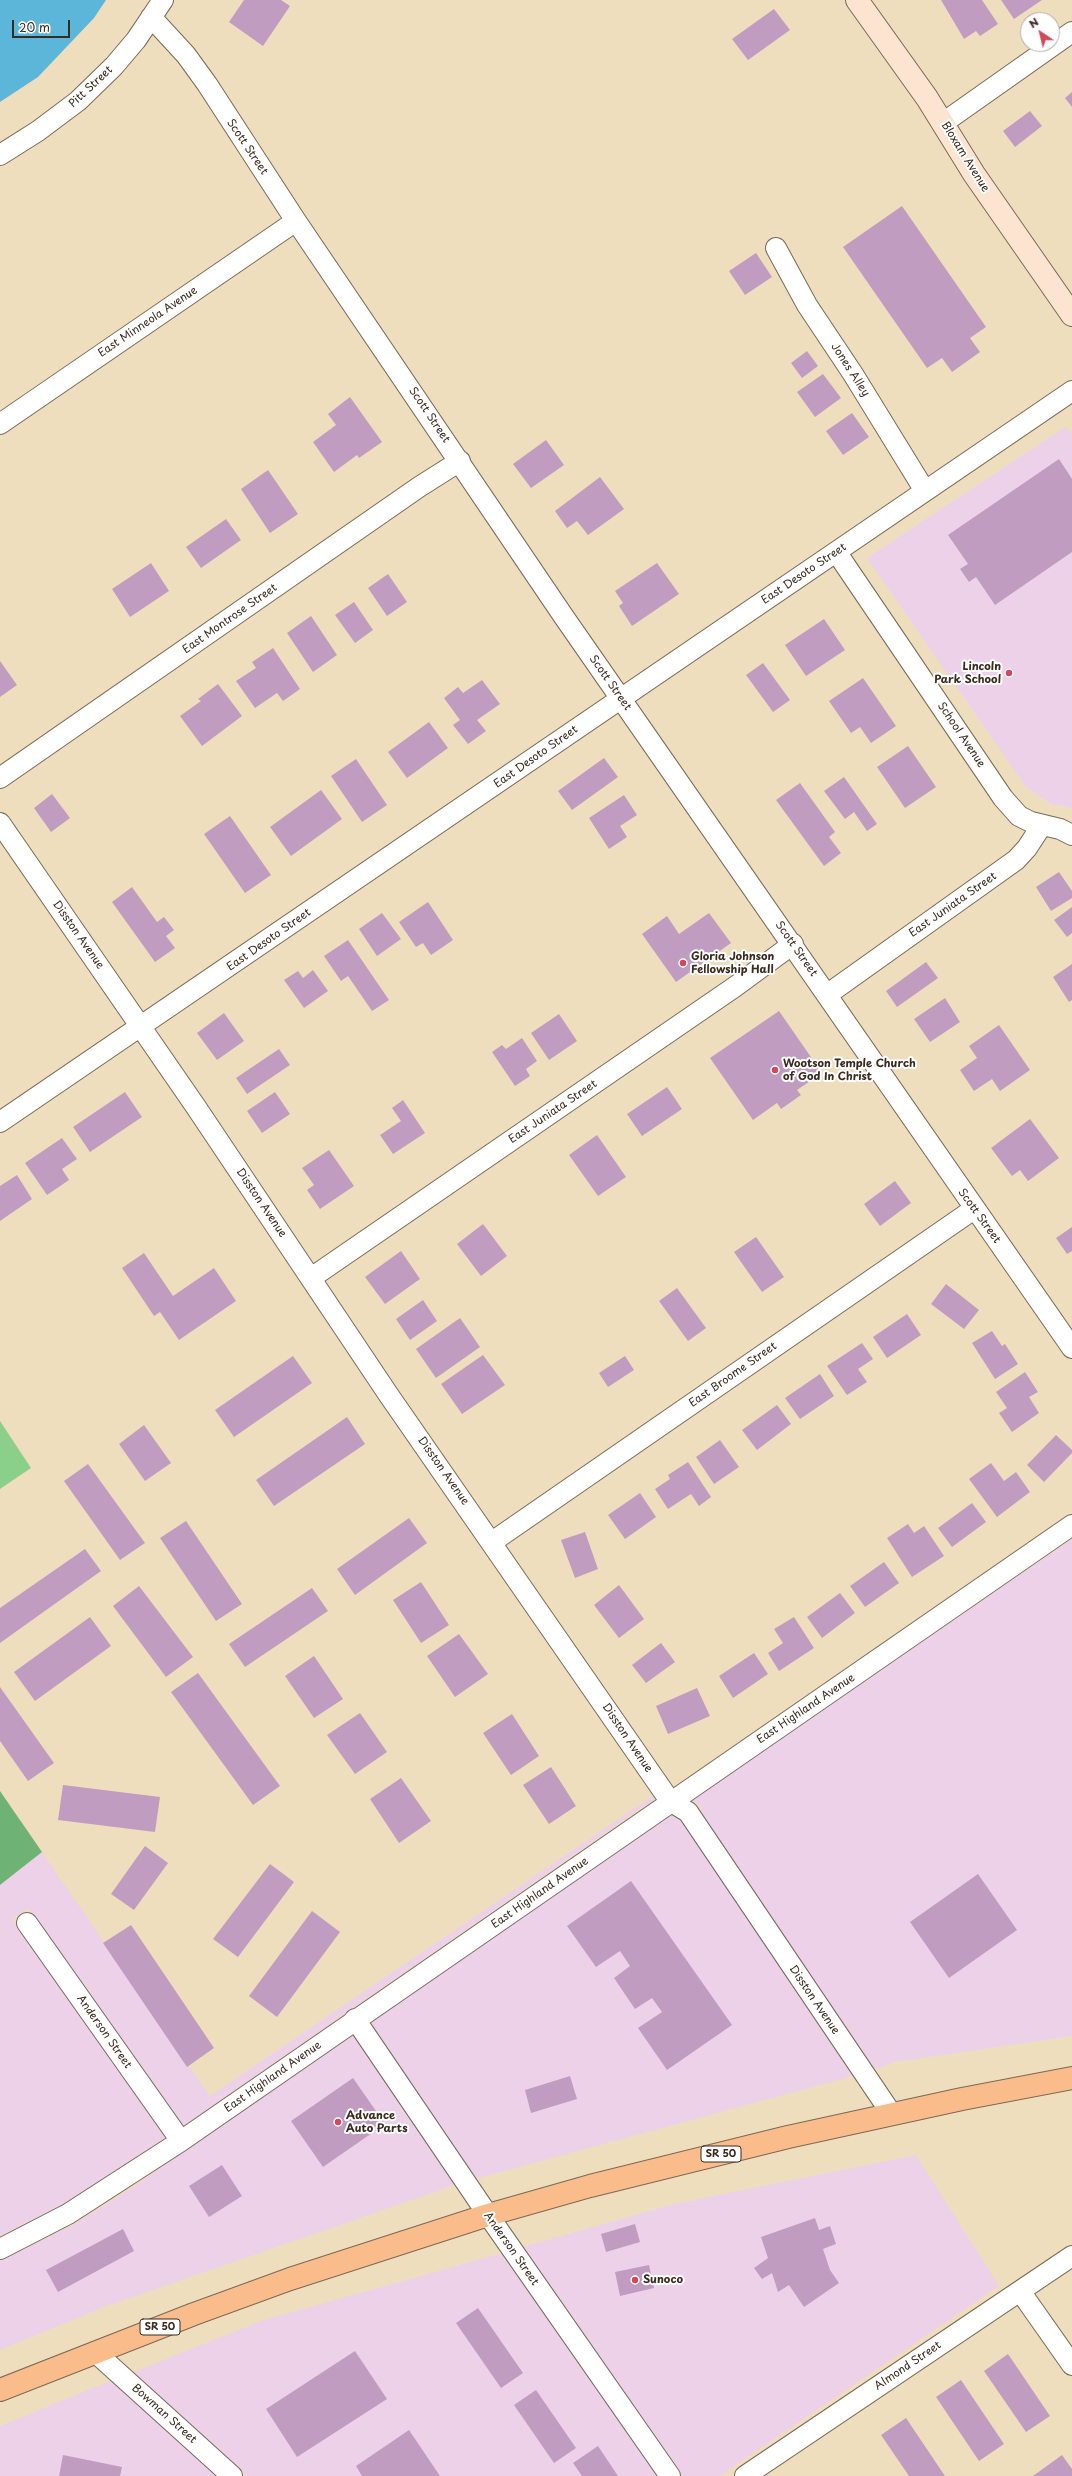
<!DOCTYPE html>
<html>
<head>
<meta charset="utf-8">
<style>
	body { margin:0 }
	#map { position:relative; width:1072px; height:2476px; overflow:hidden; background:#efdebd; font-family:"Playpen Sans",sans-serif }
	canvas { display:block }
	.north { position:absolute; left:1020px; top:12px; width:40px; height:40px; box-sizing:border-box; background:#fff; border:1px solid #b1aaa5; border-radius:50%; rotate:325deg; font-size:11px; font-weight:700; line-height:16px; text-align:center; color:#3b2a1e }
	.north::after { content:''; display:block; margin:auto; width:14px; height:18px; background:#d1495b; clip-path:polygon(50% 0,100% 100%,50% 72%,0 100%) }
	.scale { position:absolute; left:12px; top:20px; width:58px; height:18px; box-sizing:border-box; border:2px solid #3b2a1e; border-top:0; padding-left:5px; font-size:12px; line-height:14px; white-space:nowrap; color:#3b2a1e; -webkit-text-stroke:3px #fff; paint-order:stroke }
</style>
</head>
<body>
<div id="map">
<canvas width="1072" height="2476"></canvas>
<div class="north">N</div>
<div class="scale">20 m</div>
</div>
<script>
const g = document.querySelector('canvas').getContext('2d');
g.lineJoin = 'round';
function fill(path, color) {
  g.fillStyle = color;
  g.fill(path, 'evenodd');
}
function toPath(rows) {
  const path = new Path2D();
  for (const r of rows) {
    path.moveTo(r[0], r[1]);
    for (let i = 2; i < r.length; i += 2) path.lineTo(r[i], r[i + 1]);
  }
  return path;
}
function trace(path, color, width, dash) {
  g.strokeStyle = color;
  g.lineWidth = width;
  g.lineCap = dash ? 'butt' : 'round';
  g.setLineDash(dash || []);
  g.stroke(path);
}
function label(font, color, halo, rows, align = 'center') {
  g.font = font + ' "Playpen Sans",sans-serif';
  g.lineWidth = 4;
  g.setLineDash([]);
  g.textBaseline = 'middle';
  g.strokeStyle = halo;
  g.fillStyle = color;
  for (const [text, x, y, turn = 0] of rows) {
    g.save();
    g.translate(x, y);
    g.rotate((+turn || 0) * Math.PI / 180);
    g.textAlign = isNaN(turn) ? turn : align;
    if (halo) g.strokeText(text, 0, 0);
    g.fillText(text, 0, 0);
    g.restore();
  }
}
fill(toPath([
	[1065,427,1072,432,1072,808,1051,804,1026,787,867,558],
	[1072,1539,1072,2036,895,2062,873,2070,700,1812,702,1808,692,1800],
	[654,1795,656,1798,183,2126,28,1908,12,1919,166,2137,62,2205,0,2236,0,1885,42,1852,210,2096],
	[672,1814,682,1820,853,2076,475,2179,369,2023],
	[353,2034,455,2185,104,2307,0,2350,0,2261,74,2224,127,2191],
	[916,2155,999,2286,720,2476,683,2476,522,2247,674,2204],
	[502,2253,658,2476,247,2476,133,2372,264,2320],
	[112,2380,218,2476,0,2476,0,2426]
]), '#edd1e9');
fill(toPath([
	[0,1421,31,1468,0,1489]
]), '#8ad08a');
fill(toPath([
	[0,1791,42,1852,0,1885]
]), '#6fb276');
fill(toPath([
	[0,0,106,0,94,18,38,77,0,102]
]), '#5bb6d9');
fill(toPath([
	[244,0,281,0,290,6,263,46,229,22],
	[941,0,982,0,998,24,980,36,976,31,964,39],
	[1001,0,1042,0,1014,19],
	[774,9,790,30,748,60,732,39],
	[1072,92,1072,107,1065,98],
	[1030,111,1042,126,1015,147,1003,131],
	[902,206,986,327,970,338,980,352,952,372,942,358,927,368,843,247],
	[756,253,772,277,745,295,729,271],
	[807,351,818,366,802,378,791,363],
	[823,374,841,398,815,417,797,392],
	[350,397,382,442,359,458,357,455,334,472,313,442,336,425,328,414],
	[852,413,869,437,843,455,826,431],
	[546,440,564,465,531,488,513,464],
	[1059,459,1072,479,1072,552,995,605,976,577,969,582,960,569,968,564,948,535],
	[268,470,298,514,270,533,241,489],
	[600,477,624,509,588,535,577,521,567,528,555,511],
	[226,519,241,540,201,568,186,547],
	[151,563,169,591,130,617,112,589],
	[657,563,679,594,632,626,619,606,623,603,615,591],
	[388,574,407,602,387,616,368,588],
	[354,602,373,630,355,643,335,615],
	[311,616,337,655,313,672,287,633],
	[824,619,845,650,806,676,785,645],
	[273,648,300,689,283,701,277,693,255,708,236,681,256,668,252,662],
	[0,661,17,685,0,697],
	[763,663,790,700,773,712,746,675],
	[863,678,896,726,871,743,860,727,851,733,829,701],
	[482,680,500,704,477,720,486,731,468,744,453,725,460,720,444,698,458,687,463,693],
	[218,684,242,716,202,746,180,716,201,701,198,699],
	[429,722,448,748,407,778,388,752],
	[908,746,936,787,905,808,877,767],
	[604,758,618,777,572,810,558,791],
	[356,759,387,805,362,822,331,776],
	[844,777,877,824,867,831,854,812,845,819,824,791],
	[800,783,835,832,829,837,841,853,824,866,776,800],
	[321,790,342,819,291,856,270,827],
	[52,794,70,818,51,832,34,808],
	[624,795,637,815,620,826,627,837,609,849,589,818],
	[230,816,271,875,245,893,204,834],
	[1059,872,1072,891,1072,898,1051,911,1036,887],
	[132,887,157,922,164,917,174,930,166,936,175,948,155,962,112,902],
	[428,902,453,940,431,955,423,943,416,947,399,922],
	[1072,907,1072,933,1067,937,1054,920],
	[382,913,401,939,377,956,359,929],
	[709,913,731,943,676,982,642,934,667,916,679,934],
	[348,940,389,1000,372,1011,348,976,341,981,324,956],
	[926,962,938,978,897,1007,886,991],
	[1072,964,1072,1000,1069,1002,1053,977],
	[313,970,328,991,304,1008,284,980,298,971,303,978],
	[945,998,960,1022,930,1042,914,1019],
	[779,1011,822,1073,797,1090,801,1095,781,1109,777,1103,753,1120,710,1058],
	[224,1013,244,1041,217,1060,197,1033],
	[559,1014,577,1041,549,1060,531,1033],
	[999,1025,1030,1070,1000,1091,992,1079,974,1091,960,1070,977,1058,969,1046],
	[522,1038,537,1061,526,1069,530,1076,515,1086,492,1052,502,1045,506,1049],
	[279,1049,290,1065,247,1094,236,1078],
	[667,1087,682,1109,642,1136,627,1114],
	[125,1092,142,1117,90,1152,73,1127],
	[275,1092,290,1114,262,1133,247,1111],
	[403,1100,425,1133,393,1154,380,1135,401,1121,392,1108],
	[1030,1119,1059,1158,1028,1181,1020,1170,1012,1176,991,1148],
	[597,1135,626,1177,598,1196,569,1155],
	[62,1138,77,1159,62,1169,69,1180,47,1195,25,1163],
	[329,1150,354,1186,320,1209,307,1190,314,1185,302,1168],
	[17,1175,32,1199,0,1221,0,1186],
	[895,1181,911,1203,880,1226,864,1204],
	[483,1224,507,1256,481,1276,457,1244],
	[1072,1227,1072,1251,1067,1254,1056,1238],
	[756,1237,784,1277,762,1292,734,1252],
	[401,1251,420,1279,385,1304,365,1277],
	[144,1253,173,1296,214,1268,236,1301,179,1340,160,1312,154,1316,122,1268],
	[946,1284,979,1310,964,1329,931,1304],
	[677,1288,706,1328,688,1341,659,1301],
	[423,1300,437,1321,410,1340,396,1319],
	[907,1314,921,1335,887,1358,873,1337],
	[460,1318,480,1347,436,1378,416,1349],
	[992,1331,1002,1346,1005,1344,1018,1364,995,1379,972,1343],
	[862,1343,873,1359,858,1369,867,1382,847,1395,827,1366],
	[483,1355,505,1385,462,1414,441,1384],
	[293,1356,312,1383,234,1437,215,1410],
	[625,1356,634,1370,608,1387,599,1373],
	[1025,1372,1038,1392,1029,1397,1039,1413,1012,1432,999,1413,1007,1408,996,1392],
	[820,1374,834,1396,800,1419,785,1398],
	[777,1405,791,1424,757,1450,742,1430],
	[347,1417,365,1444,274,1506,256,1480],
	[144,1425,171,1463,145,1481,119,1444],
	[1056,1435,1072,1450,1072,1453,1044,1482,1027,1465],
	[720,1440,739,1467,714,1484,696,1457],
	[688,1462,711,1497,699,1506,691,1494,668,1509,655,1489,670,1479,668,1475],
	[991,1463,1004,1481,1016,1472,1030,1492,997,1517,969,1479],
	[88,1464,145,1543,120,1560,64,1481],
	[640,1493,656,1517,625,1539,608,1515],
	[972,1503,986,1522,952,1547,938,1528],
	[409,1518,427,1543,355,1595,337,1569],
	[186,1521,242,1604,216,1621,160,1538],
	[908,1524,914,1533,924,1526,944,1556,912,1577,887,1538],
	[585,1532,598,1569,575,1578,561,1540],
	[85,1549,101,1571,0,1643,0,1608],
	[884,1562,899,1583,865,1607,850,1586],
	[421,1582,449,1625,421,1643,393,1600],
	[619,1585,644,1619,619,1638,594,1605],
	[139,1586,193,1657,166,1677,113,1606],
	[312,1588,328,1611,245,1667,229,1644],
	[840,1593,855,1613,822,1638,807,1617],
	[90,1617,111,1646,35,1701,14,1672],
	[794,1617,814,1648,779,1671,768,1653,783,1643,774,1629],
	[459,1634,488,1674,455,1697,427,1656],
	[661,1643,675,1662,646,1683,632,1665],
	[754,1653,768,1674,733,1698,719,1676],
	[314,1656,343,1699,314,1718,285,1676],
	[198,1673,280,1786,253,1805,171,1692],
	[0,1687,54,1763,28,1781,0,1741],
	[697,1688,710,1716,668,1734,656,1706],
	[360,1713,387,1752,355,1774,327,1735],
	[512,1714,539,1756,511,1775,483,1733],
	[551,1767,576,1806,549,1824,523,1785],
	[401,1778,431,1821,399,1843,370,1799],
	[63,1785,160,1797,155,1832,58,1820],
	[145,1846,168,1863,134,1910,111,1894],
	[270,1864,294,1882,238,1957,213,1939],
	[978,1874,1017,1930,949,1978,910,1922],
	[631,1881,732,2025,667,2070,638,2028,662,2012,652,1998,635,2009,614,1978,630,1966,620,1951,596,1967,567,1926],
	[312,1911,340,1932,277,2017,249,1996],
	[131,1925,214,2048,187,2067,103,1943],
	[570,2076,577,2099,531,2113,525,2090],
	[353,2078,385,2124,323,2167,291,2121],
	[222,2165,242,2196,209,2217,189,2186],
	[815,2218,819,2230,830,2226,836,2244,823,2249,830,2270,839,2283,804,2307,789,2285,778,2292,772,2273,762,2279,754,2268,768,2258,761,2237],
	[635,2224,640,2242,606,2252,601,2234],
	[123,2229,134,2251,58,2292,46,2270],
	[649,2265,654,2288,620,2296,615,2272],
	[478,2308,523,2373,501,2388,456,2323],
	[355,2351,387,2399,297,2457,266,2409],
	[1008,2354,1050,2416,1026,2432,984,2371],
	[961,2380,1004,2444,979,2461,936,2397],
	[536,2390,576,2448,554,2463,514,2405],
	[906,2418,945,2476,909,2476,881,2435],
	[409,2430,440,2476,362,2476,356,2466],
	[598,2446,618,2476,582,2476,573,2463],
	[63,2455,122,2467,120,2476,59,2476],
	[1062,2455,1072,2469,1072,2476,1033,2476]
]), '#c19cc1');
const street = toPath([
	[151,17,186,55,207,84,296,221,564,617,1072,1348],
	[943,123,1072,32],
	[0,155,38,131,78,101,114,66,136,40,163,0],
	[776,248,807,305,853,374,925,491],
	[0,424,296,221],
	[837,553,1003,798,1019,816,1031,822,1060,829,1072,835],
	[0,778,419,487,460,461],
	[0,823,196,1107,388,1394,670,1801,688,1812,891,2113],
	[828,994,1016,860,1027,848,1042,825],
	[0,1122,1072,391],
	[311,1278,736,986,793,944],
	[492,1542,974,1209],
	[27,1923,181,2141],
	[355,2019,488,2215,670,2476],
	[0,2249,68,2214,181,2141,1072,1525],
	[1020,2291,1072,2365],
	[95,2352,232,2476],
	[745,2476,1072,2256]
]);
const secondary = toPath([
	[857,0,927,98,974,174,1072,315]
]);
const highway = toPath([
	[0,2390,194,2314,290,2279,488,2215,590,2186,788,2137,962,2099,1072,2078]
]);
trace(street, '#7a6956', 22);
trace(secondary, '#7a6956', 24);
trace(highway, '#7a6956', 24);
trace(street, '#fff', 20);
trace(secondary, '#fde4d0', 22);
trace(highway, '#f9bc8a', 22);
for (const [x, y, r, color] of [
	[1009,673,4,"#d1495b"],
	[683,963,4,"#d1495b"],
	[775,1070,4,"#d1495b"],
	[338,2122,4,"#d1495b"],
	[635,2280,4,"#d1495b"]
]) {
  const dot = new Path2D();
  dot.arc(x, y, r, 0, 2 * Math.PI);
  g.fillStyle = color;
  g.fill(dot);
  trace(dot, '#fff', 1.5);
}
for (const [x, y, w] of [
	[721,2154,40],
	[160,2327,40]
]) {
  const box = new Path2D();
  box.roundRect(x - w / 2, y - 8, w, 16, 3);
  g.fillStyle = '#fff';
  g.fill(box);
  trace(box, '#3b2a1e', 1);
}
label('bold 10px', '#3b2a1e', null, [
	["SR 50",721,2154],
	["SR 50",160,2327]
]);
label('11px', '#3b2a1e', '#fff', [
	["Pitt Street",91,87,-43],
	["Scott Street",247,147,56],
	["Bloxam Avenue",965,157,58],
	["East Minneola Avenue",148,322,-34],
	["Jones Alley",850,370,57],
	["Scott Street",429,415,56],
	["East Desoto Street",804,574,-34],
	["East Montrose Street",230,619,-35],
	["Scott Street",610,683,55],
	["School Avenue",961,735,56],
	["East Desoto Street",536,757,-35],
	["East Juniata Street",953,905,-35],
	["Disston Avenue",78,935,55],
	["East Desoto Street",269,940,-35],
	["Scott Street",796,949,55],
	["East Juniata Street",553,1112,-34],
	["Disston Avenue",261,1203,56],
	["Scott Street",979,1216,54],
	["East Broome Street",733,1375,-35],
	["Disston Avenue",443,1471,55],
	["East Highland Avenue",806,1709,-34],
	["Disston Avenue",627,1738,56],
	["East Highland Avenue",540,1893,-35],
	["Disston Avenue",814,2000,56],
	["Anderson Street",104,2032,55],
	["East Highland Avenue",273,2077,-35],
	["Anderson Street",511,2249,55],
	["Almond Street",908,2366,-34],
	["Bowman Street",164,2414,42]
]);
label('bold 11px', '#3b2a1e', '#fff', [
	["Lincoln",1001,667,"right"],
	["Park School",1001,680,"right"],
	["Gloria Johnson",691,957],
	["Fellowship Hall",691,970],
	["Wootson Temple Church",783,1064],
	["of God In Christ",783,1077],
	["Advance",346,2116],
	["Auto Parts",346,2129],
	["Sunoco",643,2280]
], 'left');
</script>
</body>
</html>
